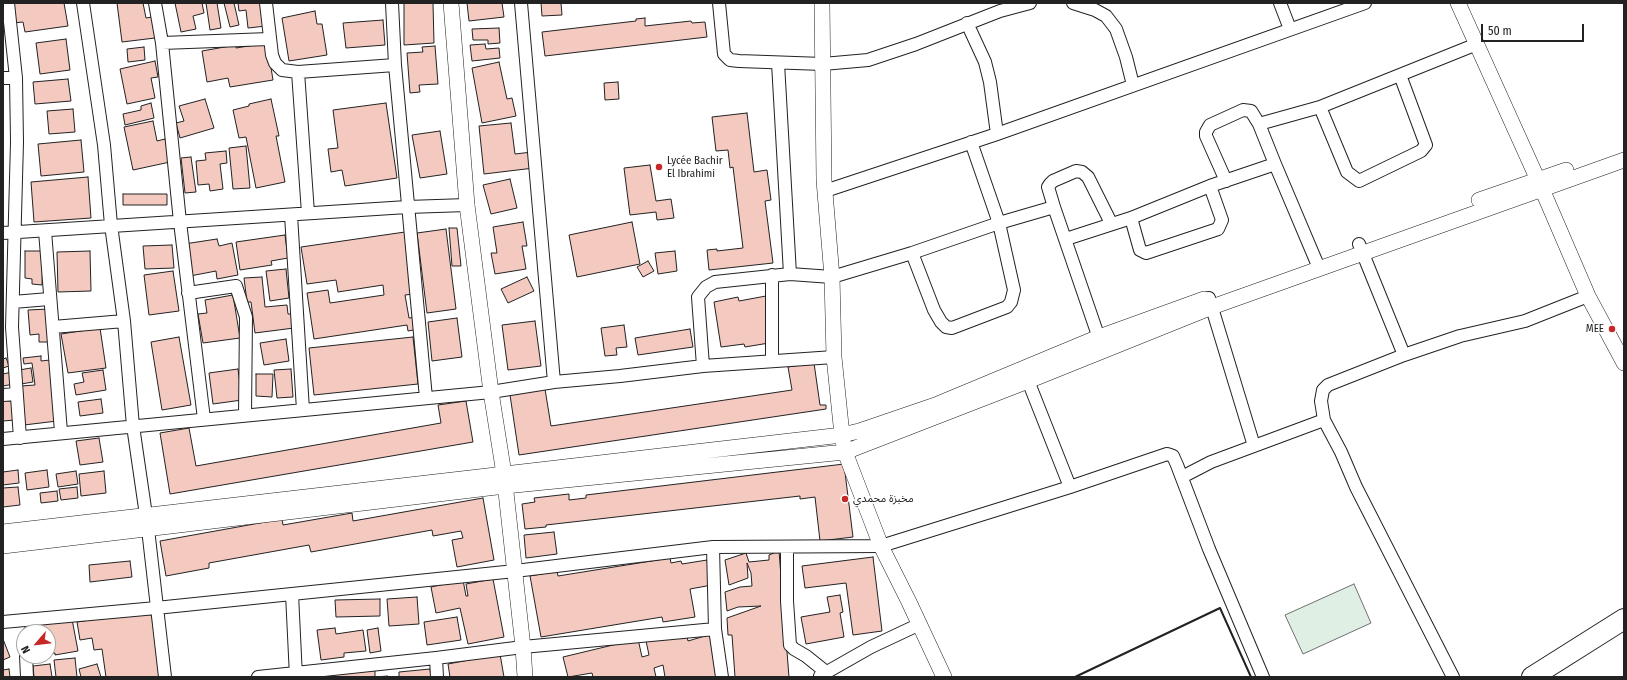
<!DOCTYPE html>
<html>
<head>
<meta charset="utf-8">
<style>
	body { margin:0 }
	#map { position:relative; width:1627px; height:680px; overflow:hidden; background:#fff; font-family:"Fira Sans Condensed",sans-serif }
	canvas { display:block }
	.frame { position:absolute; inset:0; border:4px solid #222; pointer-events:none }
	.north { position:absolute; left:16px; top:624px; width:40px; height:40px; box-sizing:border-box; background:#fff; border:1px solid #a7a7a7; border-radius:50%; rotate:242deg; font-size:11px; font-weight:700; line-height:16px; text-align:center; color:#222 }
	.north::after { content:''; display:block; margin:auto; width:14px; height:18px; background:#c62828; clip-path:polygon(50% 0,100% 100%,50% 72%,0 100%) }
	.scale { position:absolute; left:1481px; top:24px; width:103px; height:18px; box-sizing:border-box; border:2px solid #222; border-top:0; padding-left:5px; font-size:12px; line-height:14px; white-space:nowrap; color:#222; -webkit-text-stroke:3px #fff; paint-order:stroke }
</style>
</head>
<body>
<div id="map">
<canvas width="1627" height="680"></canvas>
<div class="frame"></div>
<div class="north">N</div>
<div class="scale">50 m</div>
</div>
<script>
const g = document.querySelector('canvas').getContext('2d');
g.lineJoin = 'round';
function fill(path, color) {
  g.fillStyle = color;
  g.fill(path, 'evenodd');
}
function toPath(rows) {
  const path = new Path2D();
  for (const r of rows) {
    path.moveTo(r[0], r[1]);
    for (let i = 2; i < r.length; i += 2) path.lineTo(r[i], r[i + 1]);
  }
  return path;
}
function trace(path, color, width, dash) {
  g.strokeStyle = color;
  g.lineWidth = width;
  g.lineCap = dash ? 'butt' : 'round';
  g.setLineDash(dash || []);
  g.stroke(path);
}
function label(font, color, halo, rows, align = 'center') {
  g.font = font + ' "Fira Sans Condensed","Noto Sans Arabic",sans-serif';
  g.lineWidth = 3;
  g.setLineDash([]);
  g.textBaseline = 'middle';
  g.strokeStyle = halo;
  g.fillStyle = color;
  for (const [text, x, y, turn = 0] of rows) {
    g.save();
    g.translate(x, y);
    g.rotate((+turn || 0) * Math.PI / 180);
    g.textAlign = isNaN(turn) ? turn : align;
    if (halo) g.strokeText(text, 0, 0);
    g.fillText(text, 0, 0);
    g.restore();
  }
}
const green = toPath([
	[1354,584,1371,623,1303,654,1285,615,1354,584]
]);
fill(green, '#e0efe3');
trace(green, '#6f6f6f', 1);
const building = toPath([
	[10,3,64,3,68,26,25,32,23,22,13,23,10,3],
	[117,3,143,3,146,18,152,17,155,38,122,42,117,3],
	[175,3,202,3,204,13,193,16,196,29,181,32,175,3],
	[206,3,217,3,221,28,210,30,206,3],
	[224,3,234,3,239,25,230,27,224,3],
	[238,3,263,3,266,26,248,28,246,10,239,11,238,3],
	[404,3,433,3,434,43,404,45,404,3],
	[467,3,502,3,504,17,469,21,467,3],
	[541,3,561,3,562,15,542,16,541,3],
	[315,11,317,24,322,24,327,55,289,61,282,18,315,11],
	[645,18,645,26,691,21,692,23,705,22,707,37,545,56,542,32,636,21,636,19,645,18],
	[383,20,385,45,346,48,343,23,383,20],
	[499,28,500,43,488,44,488,40,473,40,472,29,499,28],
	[66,39,70,70,40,74,36,43,66,39],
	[267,43,273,80,230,87,228,78,207,82,202,51,236,45,236,48,267,43],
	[485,44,486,49,499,48,500,58,472,61,470,45,485,44],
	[435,46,438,84,419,85,420,92,410,93,407,53,423,52,422,47,435,46],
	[144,47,145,60,128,62,127,49,144,47],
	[155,61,158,77,151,78,155,98,127,104,120,69,155,61],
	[499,62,507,99,512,98,516,116,482,123,472,68,499,62],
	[68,79,71,101,35,104,33,82,68,79],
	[618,82,619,99,605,100,604,83,618,82],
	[205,99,214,128,180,138,176,123,184,121,179,106,205,99],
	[271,99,279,136,276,136,285,182,256,188,246,137,239,138,233,110,249,106,249,104,271,99],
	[151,103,154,118,125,125,123,114,141,110,141,106,151,103],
	[386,103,397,178,345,186,342,170,331,172,328,149,338,148,333,110,386,103],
	[73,109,75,132,49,134,47,111,73,109],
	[747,113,754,172,767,170,771,200,765,201,773,263,709,270,707,250,717,249,717,251,743,248,733,167,730,168,728,150,716,151,712,117,747,113],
	[153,121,157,141,165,139,170,162,133,170,124,127,153,121],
	[511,123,515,154,532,152,534,168,484,174,479,126,511,123],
	[440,131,447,174,420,178,412,135,440,131],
	[81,140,84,172,41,176,38,144,81,140],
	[246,146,250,188,233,189,229,148,246,146],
	[226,151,227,163,220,164,223,189,210,191,209,184,198,185,196,161,206,160,205,153,226,151],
	[191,157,196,192,185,193,181,158,191,157],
	[650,165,656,201,671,199,674,218,657,220,656,212,630,215,624,168,650,165],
	[88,177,91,218,34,222,31,182,88,177],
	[510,179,517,208,491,214,483,185,510,179],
	[123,194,167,194,167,205,123,205,123,194],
	[523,222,527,246,522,246,526,269,495,274,491,253,497,253,493,227,523,222],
	[632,222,640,264,577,277,569,235,632,222],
	[449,228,457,228,461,266,452,266,449,228],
	[446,229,456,309,427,313,417,233,446,229],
	[405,232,414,294,405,295,409,318,417,317,419,329,408,331,407,325,314,339,307,293,328,290,330,303,384,295,383,285,338,292,336,280,307,284,301,247,405,232],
	[285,235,288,258,271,261,272,265,240,270,236,242,285,235],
	[217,239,219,246,232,243,238,275,217,279,216,271,190,276,184,244,217,239],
	[172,245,174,268,145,269,143,246,172,245],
	[25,251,43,251,42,285,32,284,32,279,25,278,25,251],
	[90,251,91,291,58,292,57,252,90,251],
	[675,251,677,271,658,274,655,253,675,251],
	[648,261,654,271,643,277,637,267,648,261],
	[286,269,289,298,270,301,266,271,286,269],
	[173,271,179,311,149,315,144,275,173,271],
	[262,277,265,307,287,305,288,314,292,314,294,328,255,333,251,302,247,302,244,278,262,277],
	[527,277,534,291,508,303,501,289,527,277],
	[233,295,240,338,203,343,198,314,207,313,205,300,233,295],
	[766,296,769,343,745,347,744,344,721,347,714,302,738,297,739,301,766,296],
	[49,309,51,342,39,342,39,334,30,335,28,310,49,309],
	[457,318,462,357,432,361,428,322,457,318],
	[535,321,541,366,508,370,502,325,535,321],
	[624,325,627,347,616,348,617,355,605,356,601,328,624,325],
	[100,328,106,368,68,373,61,334,100,328],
	[690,329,693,347,638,355,635,338,690,329],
	[179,337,191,405,162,410,151,342,179,337],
	[413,337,418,384,314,395,309,348,413,337],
	[286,339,289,361,264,365,260,343,286,339],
	[41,356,41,361,50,360,57,421,24,425,21,386,35,385,32,363,24,364,23,358,41,356],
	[6,358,9,366,3,368,3,359,6,358],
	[814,363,820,405,826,405,826,409,519,455,510,395,545,389,551,426,792,390,788,367,814,363],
	[31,368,33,382,21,384,19,370,31,368],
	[238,369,242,400,213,404,209,373,238,369],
	[291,369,293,397,277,398,274,370,291,369],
	[103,370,106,390,76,395,74,384,84,382,82,373,103,370],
	[12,372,14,384,3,386,3,374,12,372],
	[256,374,273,374,272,397,256,396,256,374],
	[12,399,15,420,3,421,3,400,12,399],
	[101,399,103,413,80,416,78,402,101,399],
	[466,401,473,442,170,494,160,433,189,428,196,466,441,423,438,405,466,401],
	[99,438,103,462,80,465,76,441,99,438],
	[844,464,853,537,820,541,815,497,800,499,800,496,546,525,546,527,525,529,522,504,535,502,534,498,569,494,569,500,586,498,586,495,844,464],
	[18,470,19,483,3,485,3,472,18,470],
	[47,470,49,487,27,490,25,473,47,470],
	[76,471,78,484,58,487,56,474,76,471],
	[104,471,106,493,81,496,79,474,104,471],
	[18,487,20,505,3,507,3,488,18,487],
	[77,487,78,498,61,500,59,489,77,487],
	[57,491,58,501,41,503,40,493,57,491],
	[483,498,494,560,457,567,452,540,463,538,461,531,433,536,432,530,311,552,309,545,209,563,209,568,166,576,160,541,282,519,283,525,352,513,353,521,483,498],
	[554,532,557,554,526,558,524,535,554,532],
	[779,551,789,677,735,677,732,635,728,635,727,618,761,606,738,607,727,611,725,592,740,587,752,586,751,573,747,563,748,578,729,585,725,560,746,553,749,562,769,560,769,555,779,551],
	[873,557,882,631,853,635,846,583,805,588,802,566,873,557],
	[670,558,671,563,681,561,682,564,707,560,712,585,690,589,695,617,663,622,662,617,541,637,530,576,557,571,558,576,670,558],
	[130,561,132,577,90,582,89,565,130,561],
	[493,579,504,637,468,644,460,608,436,613,431,587,463,580,466,596,468,596,466,584,493,579],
	[840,595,843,612,840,613,844,637,806,644,801,617,830,612,827,597,840,595],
	[417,597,419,624,389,626,387,599,417,597],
	[380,599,380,616,336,617,335,600,380,599],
	[151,610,161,676,152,677,106,677,102,649,94,650,92,638,80,640,77,622,151,610],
	[457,617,461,640,427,645,424,622,457,617],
	[72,619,78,651,55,655,55,653,48,654,48,632,25,632,24,628,72,619],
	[335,628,336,634,363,630,366,651,344,653,344,657,321,660,317,630,335,628],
	[378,628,381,651,370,653,367,630,378,628],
	[686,632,688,641,712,634,717,677,665,677,663,665,654,668,656,677,593,677,592,673,568,677,563,657,638,639,642,657,649,655,646,641,686,632],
	[3,639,10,657,3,660,3,639],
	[500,654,504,677,450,677,448,664,500,654],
	[75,658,77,677,56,677,54,660,75,658],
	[50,664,52,677,34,677,33,666,50,664],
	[97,664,101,677,81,677,79,669,97,664],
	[375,668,375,677,388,676,388,677,315,677,315,674,375,668],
	[9,669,10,677,3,677,3,670,9,669],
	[430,669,431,677,399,677,399,672,430,669]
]);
fill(building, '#f3c9c0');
trace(building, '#222', 1);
const minor = toPath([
	[8,3,16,78,17,142,12,327,20,438],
	[83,3,104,145,111,225,124,321,133,426,148,529,165,677],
	[155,3,162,43,180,222,204,419],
	[266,3,272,55,275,63,282,70,298,72],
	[392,3,395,65,426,398],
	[521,3,554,382],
	[719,3,724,54,730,60,739,61,823,64,868,60,916,44,1000,11,1030,3],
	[1073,3,1095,10,1106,16,1116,29,1126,57,1133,85],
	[1280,3,1290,29],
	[967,23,985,62,990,82,997,134],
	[162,43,269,39],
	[778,63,790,274],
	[3,78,16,78],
	[1320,107,1347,172,1359,181,1421,151,1426,145,1400,75],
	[1259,124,1320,107,1477,44],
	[1226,181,1206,136,1206,132,1210,125,1243,110,1251,111,1259,124,1275,164,1319,268],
	[825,191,997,134,1365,3],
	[308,213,298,72,395,65],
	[291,215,303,410],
	[1131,218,1140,250,1146,253,1218,229,1222,220,1210,186],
	[45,231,61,432],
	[3,233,407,207,467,205],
	[1066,239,1131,218,1210,186,1275,164],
	[1359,244,1404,355],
	[912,253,934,310,941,322,946,327,952,328,1007,307,1011,302,1014,290,999,223,971,142],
	[772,275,772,361],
	[188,293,236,286,246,317,245,415],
	[1209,298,1254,446],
	[13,302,49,299],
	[53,327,124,321],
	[1101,344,1054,207,1048,187,1050,184,1053,181,1076,171,1082,172,1088,177,1111,223],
	[703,366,698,297,706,287,715,282,790,274,832,277,912,253,999,223,1054,207],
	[1025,373,1070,487],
	[3,395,17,394],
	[3,439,491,392,554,382,620,376,703,366,834,357],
	[1182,477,1211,462,1324,420],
	[713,547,715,629,722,677],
	[787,548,787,601,790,645,794,649,806,656,826,672],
	[292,594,296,677],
	[3,622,156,608,515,571,713,547,881,546,1070,487,1167,454,1173,456,1177,465,1209,549,1263,677],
	[26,656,27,677],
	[436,658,437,677],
	[820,676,871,647,920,624],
	[258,677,436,658,523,647,715,629],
	[1453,677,1356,487,1341,452,1324,420,1321,401,1323,390,1328,385,1404,355,1460,336,1525,321,1588,296]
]);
const tertiary = toPath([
	[451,3,467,205,491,392,504,474,523,647,525,677],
	[822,3,824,180,832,277,834,357,842,435,845,452,881,546,909,602,944,677],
	[1458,3,1542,189,1588,296,1624,363],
	[1479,200,1566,170],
	[3,532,842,435,859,431,938,404,1099,337,1204,299],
	[3,546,505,486,845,452,1028,381,1212,307,1624,160]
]);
const primary = toPath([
	[1532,677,1624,619]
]);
trace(minor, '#222', 14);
trace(tertiary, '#222', 16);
trace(primary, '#222', 22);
trace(minor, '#fff', 12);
trace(tertiary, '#fff', 15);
trace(primary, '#fff', 20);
trace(toPath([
	[1075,677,1220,608,1251,677]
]), '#222', 2);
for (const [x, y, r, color] of [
	[659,167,4,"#c62828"],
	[1612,329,4,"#c62828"],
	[845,499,4,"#c62828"]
]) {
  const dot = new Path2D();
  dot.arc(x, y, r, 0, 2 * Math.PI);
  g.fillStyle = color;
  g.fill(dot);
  trace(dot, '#fff', 1.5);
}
label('11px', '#222', '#fff', [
	["Lycée Bachir",667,161],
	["El Ibrahimi",667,174],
	["MEE",1604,329,"right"],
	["مخبزة محمدي",853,499]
], 'left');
</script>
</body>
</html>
